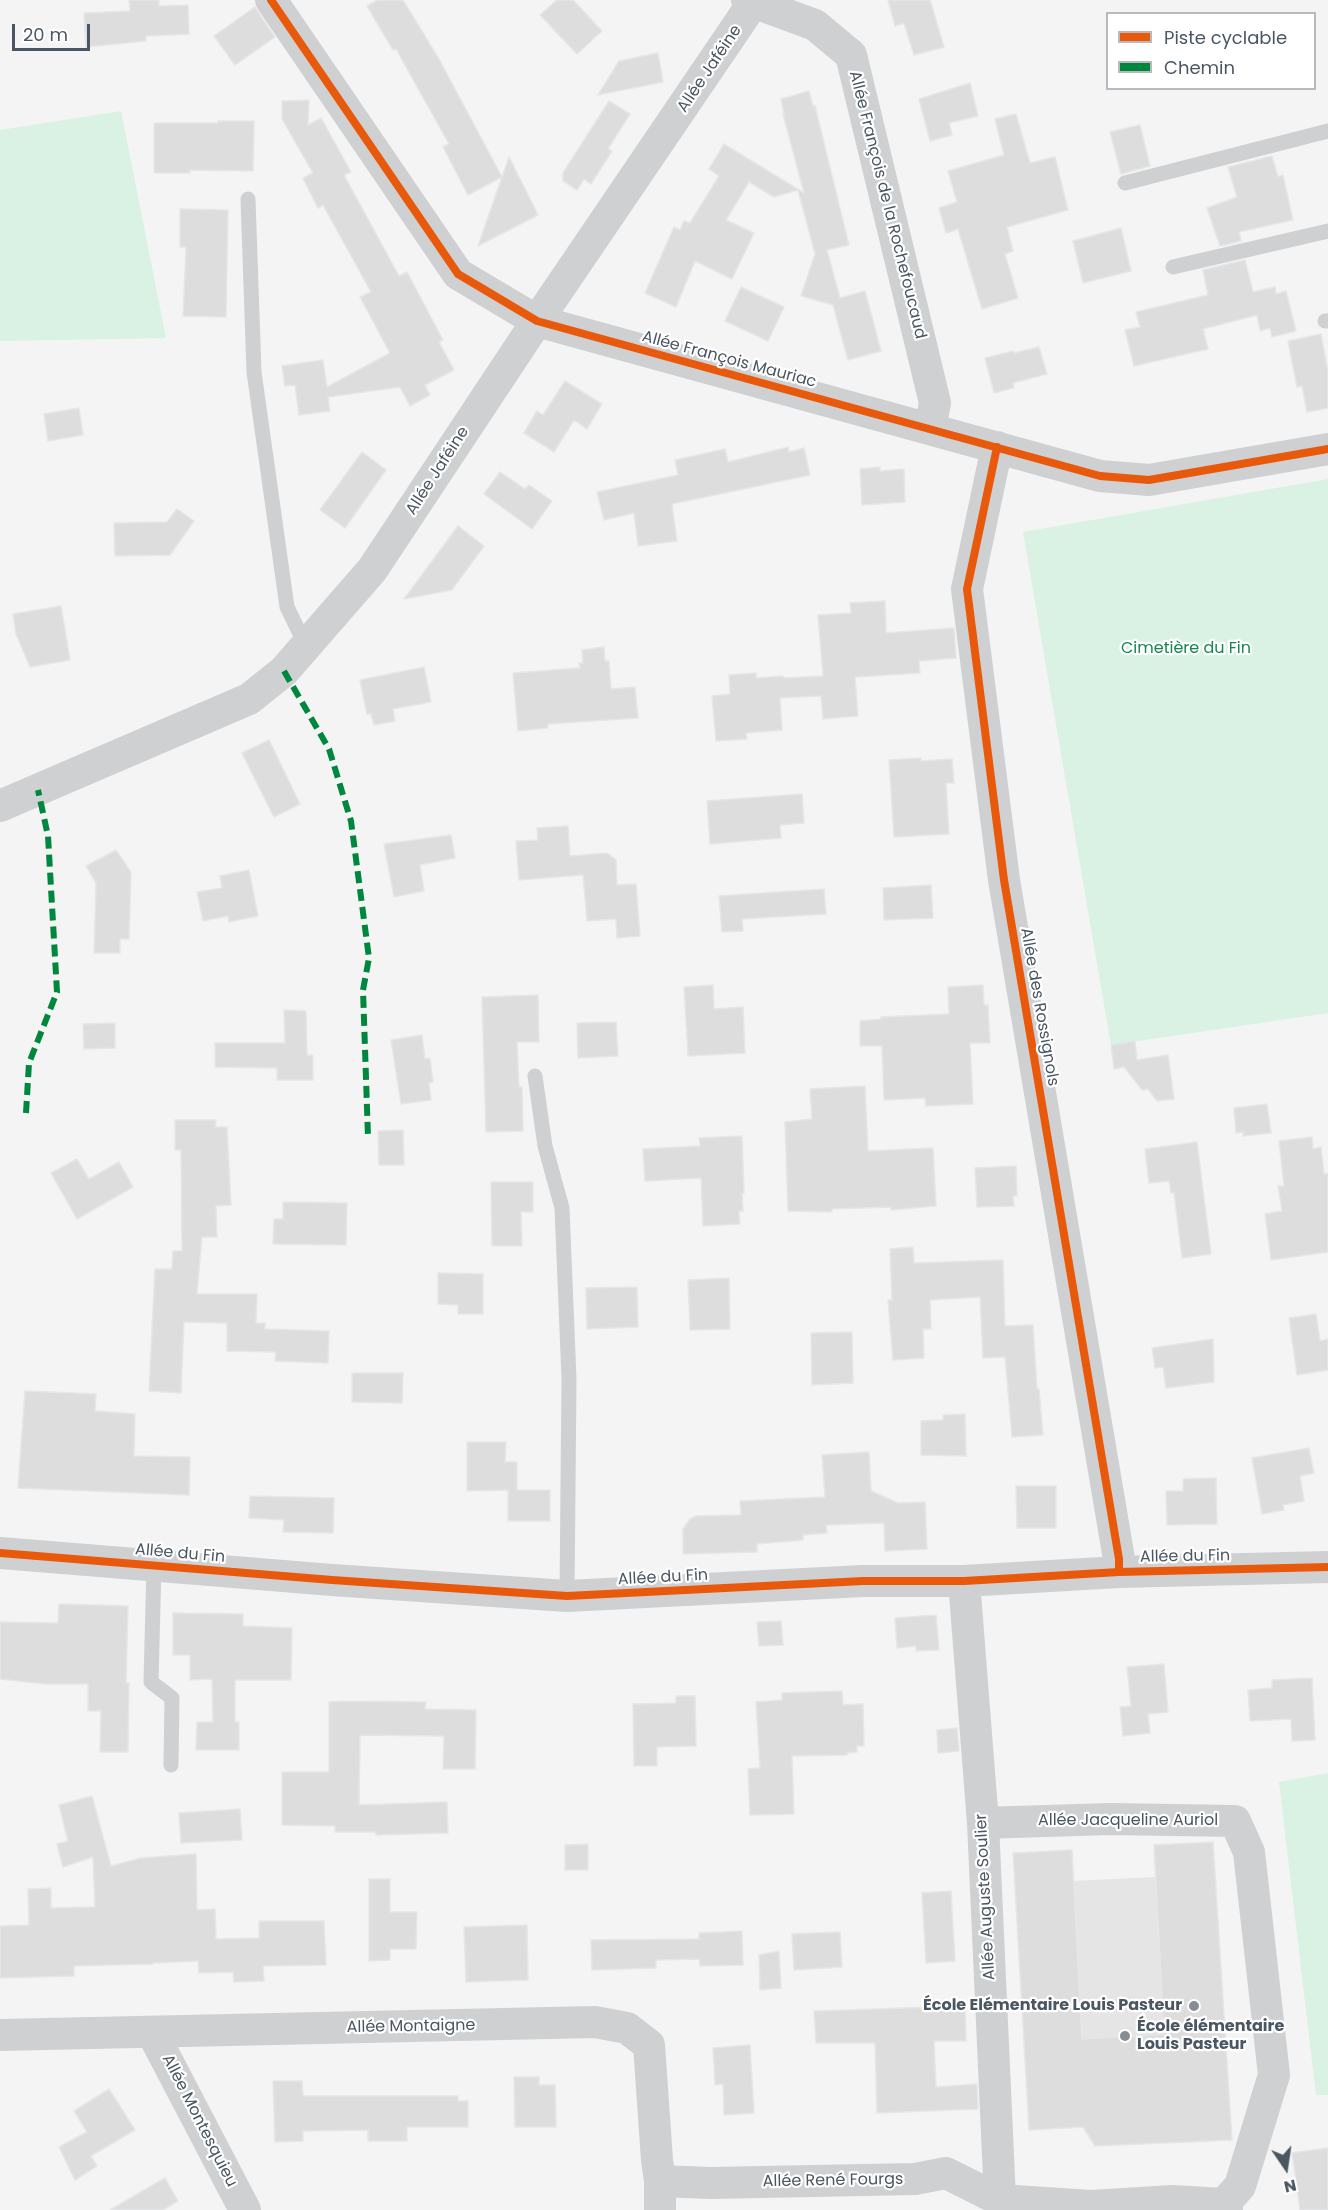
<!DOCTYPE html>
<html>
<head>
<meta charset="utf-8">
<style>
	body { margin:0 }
	#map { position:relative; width:1328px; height:2210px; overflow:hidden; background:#f4f4f4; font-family:Poppins,sans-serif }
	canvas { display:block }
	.legend { position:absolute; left:1106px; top:12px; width:210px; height:78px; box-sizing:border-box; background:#fff; border:2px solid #b7bbc0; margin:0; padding:8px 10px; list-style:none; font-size:18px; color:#4a5661 }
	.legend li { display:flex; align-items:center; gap:12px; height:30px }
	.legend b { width:30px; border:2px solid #b7bbc0 }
	.north { position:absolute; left:1256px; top:2138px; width:60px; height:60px; -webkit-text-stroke:4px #fff; paint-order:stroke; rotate:167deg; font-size:16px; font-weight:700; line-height:24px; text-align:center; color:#4a5661 }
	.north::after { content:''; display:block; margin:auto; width:21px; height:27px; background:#4a5661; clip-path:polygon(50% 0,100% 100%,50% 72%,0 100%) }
	.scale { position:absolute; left:12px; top:24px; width:78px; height:27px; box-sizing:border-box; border:3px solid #4a5661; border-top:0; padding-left:8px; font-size:18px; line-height:21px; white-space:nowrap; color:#4a5661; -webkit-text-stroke:4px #fff; paint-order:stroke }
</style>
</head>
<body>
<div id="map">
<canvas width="1328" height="2210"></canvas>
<ul class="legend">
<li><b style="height:8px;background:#e8590c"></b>Piste cyclable</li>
<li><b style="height:8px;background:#00873e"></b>Chemin</li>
</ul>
<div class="north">N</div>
<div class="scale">20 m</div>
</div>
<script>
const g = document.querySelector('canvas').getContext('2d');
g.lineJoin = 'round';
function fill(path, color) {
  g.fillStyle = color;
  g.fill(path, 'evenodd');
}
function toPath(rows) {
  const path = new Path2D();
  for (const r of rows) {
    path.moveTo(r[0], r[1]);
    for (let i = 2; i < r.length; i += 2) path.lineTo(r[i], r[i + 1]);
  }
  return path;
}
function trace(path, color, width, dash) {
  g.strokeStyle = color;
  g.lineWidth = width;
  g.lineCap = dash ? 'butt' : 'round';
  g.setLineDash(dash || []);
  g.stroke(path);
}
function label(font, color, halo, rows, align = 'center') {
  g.font = font + ' Poppins,sans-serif';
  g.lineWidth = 4.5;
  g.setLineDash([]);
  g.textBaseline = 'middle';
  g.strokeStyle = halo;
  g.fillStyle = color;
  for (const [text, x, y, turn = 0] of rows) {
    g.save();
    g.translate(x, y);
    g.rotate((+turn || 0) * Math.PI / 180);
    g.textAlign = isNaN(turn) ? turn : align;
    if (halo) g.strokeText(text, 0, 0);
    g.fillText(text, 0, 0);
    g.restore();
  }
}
fill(toPath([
	[1213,1842,1232,2140,1182,2143,1179,2096,1162,2143,1095,2146,1089,2138,1087,2101,1079,2127,1029,2130,1013,1853,1072,1850,1073,1881,1155,1877,1154,1845]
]), '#e6e5e6');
fill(toPath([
	[121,111,166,338,0,341,0,130],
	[1328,479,1328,1013,1111,1045,1023,532],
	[1328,1773,1328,2095,1316,2095,1279,1782]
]), '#d9f2e3');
const building = toPath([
	[129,0,159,0,159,6,188,5,189,34,146,36,146,41,86,47,84,13,130,11,129,0],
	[378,0,403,0,439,59,502,177,468,195,443,147,449,144,396,49,393,50,367,6,378,0],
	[557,0,573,0,602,31,577,54,540,15,557,0],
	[888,0,930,0,944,47,914,55,904,23,895,26,888,0],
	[255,7,275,37,235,65,214,36,255,7],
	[658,53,663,82,598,95,619,61,658,53],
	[970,83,978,116,949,123,952,135,930,141,919,99,970,83],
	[809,91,813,106,815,106,849,245,827,250,840,298,865,291,881,351,848,360,833,305,801,296,815,254,798,190,774,197,749,182,726,220,754,233,732,279,695,261,676,307,645,293,674,227,680,230,684,221,690,223,719,176,709,169,724,144,804,193,783,114,784,114,781,99,809,91],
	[309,100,308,125,321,118,351,172,344,175,399,276,407,272,443,340,439,342,454,370,425,385,430,395,410,406,400,387,328,397,330,411,299,415,295,385,285,386,282,366,323,360,327,387,390,353,360,297,371,292,323,205,318,208,303,178,313,173,282,119,282,101,309,100],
	[609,101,630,114,608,149,612,151,591,184,584,179,577,190,563,181,563,173,609,101],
	[1016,114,1030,163,1055,157,1068,210,1007,227,1013,251,1005,254,1018,298,982,309,958,229,946,233,939,208,957,202,948,171,1004,155,995,119,1016,114],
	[218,121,254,121,253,171,190,170,190,173,154,173,154,123,218,123,218,121],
	[1140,125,1150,166,1121,174,1110,132,1140,125],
	[1272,156,1278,177,1283,175,1293,220,1239,232,1241,241,1220,246,1207,208,1237,197,1228,167,1272,156],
	[509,157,538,215,478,246,509,157],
	[180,209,228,210,226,317,183,316,186,247,180,247,180,209],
	[1121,228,1131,271,1083,283,1073,241,1121,228],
	[1245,260,1253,292,1275,287,1276,294,1286,291,1296,331,1272,337,1270,328,1260,331,1257,315,1203,329,1208,349,1134,366,1125,330,1140,327,1136,312,1208,295,1203,270,1245,260],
	[741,287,784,307,768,341,725,321,741,287],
	[1321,334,1328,372,1328,408,1307,412,1302,386,1297,387,1288,341,1321,334],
	[1039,347,1047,374,1013,383,1014,388,994,393,985,358,1013,351,1014,353,1039,347],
	[565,381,602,404,587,429,574,420,554,452,524,433,537,411,543,415,565,381],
	[79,408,83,435,48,441,44,414,79,408],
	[788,447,789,452,804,448,810,475,672,504,677,541,638,546,634,513,604,520,597,492,678,475,675,460,725,449,728,462,788,447],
	[362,452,386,470,345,528,320,510,362,452],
	[880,467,880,471,904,469,905,502,862,505,860,469,880,467],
	[500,472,525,489,529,485,552,501,532,529,484,494,500,472],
	[177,509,194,521,170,555,115,556,114,523,167,522,177,509],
	[458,526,484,546,454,587,452,590,404,599,458,526],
	[885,601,886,633,954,628,956,658,919,661,920,673,855,677,858,716,823,719,821,696,780,698,782,730,746,733,747,739,716,741,712,696,730,694,729,675,756,673,756,678,783,676,784,678,823,676,818,615,851,613,850,603,885,601],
	[61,606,70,660,30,667,16,634,13,614,61,606],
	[604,647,605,661,609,661,611,689,635,687,638,718,548,724,548,728,518,731,513,673,580,668,579,663,583,663,582,650,604,647],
	[424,667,431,702,393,709,395,721,374,725,371,714,367,714,360,680,424,667],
	[269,740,300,804,274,817,242,753,269,740],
	[921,758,921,761,952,759,954,783,946,783,949,834,894,837,889,760,921,758],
	[802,794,804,823,780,825,781,838,710,844,707,801,802,794],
	[568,826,570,856,607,853,616,860,617,885,636,884,640,936,617,938,616,919,587,921,583,875,519,880,516,841,538,840,537,828,568,826],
	[451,835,455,858,420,865,424,891,394,897,384,844,451,835],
	[116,850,131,872,129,939,120,939,120,953,94,953,96,883,86,866,116,850],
	[249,870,258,916,229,922,228,916,203,921,197,892,222,888,220,876,249,870],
	[931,885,933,918,884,920,883,888,931,885],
	[824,889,826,914,742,919,743,931,722,932,719,896,824,889],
	[713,985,714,1009,743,1007,745,1053,688,1056,684,987,713,985],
	[983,985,984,1005,988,1005,990,1043,970,1043,973,1104,926,1106,925,1098,884,1100,882,1046,860,1046,860,1021,881,1019,881,1017,949,1014,948,987,983,985],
	[538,995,539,1042,517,1042,519,1087,522,1087,523,1131,486,1132,482,997,538,995],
	[284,1010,306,1011,307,1055,313,1055,313,1080,277,1080,277,1068,215,1067,215,1043,285,1043,284,1010],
	[616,1022,618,1056,578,1058,577,1023,616,1022],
	[115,1023,115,1048,84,1049,83,1024,115,1023],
	[422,1035,425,1059,430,1058,433,1082,429,1083,431,1100,401,1104,391,1040,422,1035],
	[1135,1041,1137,1060,1168,1055,1174,1099,1157,1101,1148,1089,1142,1090,1124,1067,1114,1069,1111,1045,1135,1041],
	[865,1086,868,1151,933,1148,936,1206,891,1210,891,1207,832,1209,832,1212,788,1211,785,1122,812,1119,810,1089,865,1086],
	[1267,1104,1271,1133,1243,1136,1243,1132,1236,1133,1234,1108,1267,1104],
	[175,1120,216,1120,215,1127,227,1127,231,1205,216,1206,217,1237,202,1237,197,1294,257,1294,256,1323,265,1323,265,1329,329,1331,328,1363,275,1361,276,1352,227,1351,227,1323,184,1322,181,1393,149,1391,155,1269,172,1269,173,1251,182,1251,181,1150,175,1150,175,1120],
	[403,1130,404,1165,379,1165,378,1131,403,1130],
	[742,1136,744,1193,742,1194,743,1211,739,1211,740,1224,703,1226,701,1178,645,1181,643,1149,700,1146,699,1138,742,1136],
	[1312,1137,1313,1149,1321,1147,1324,1174,1328,1173,1328,1252,1271,1260,1265,1214,1282,1211,1278,1186,1284,1186,1279,1141,1312,1137],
	[1197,1142,1211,1254,1182,1258,1174,1193,1171,1193,1169,1181,1149,1183,1145,1149,1197,1142],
	[77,1159,89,1179,119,1162,133,1187,77,1219,51,1173,77,1159],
	[1016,1166,1017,1196,1013,1196,1014,1206,977,1207,975,1168,1016,1166],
	[491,1182,533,1182,533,1212,521,1212,522,1246,492,1246,491,1182],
	[283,1202,347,1203,346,1245,273,1244,274,1219,283,1219,283,1202],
	[913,1247,914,1263,1003,1260,1005,1326,1033,1325,1037,1389,1039,1389,1043,1435,1012,1437,1005,1357,983,1358,980,1297,930,1300,931,1329,923,1329,924,1358,893,1360,888,1300,892,1300,890,1249,913,1247],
	[438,1273,483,1274,483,1314,458,1314,458,1305,438,1304,438,1273],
	[729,1278,730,1329,690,1330,688,1280,729,1278],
	[637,1287,638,1327,587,1329,586,1288,637,1287],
	[1316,1314,1320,1341,1328,1339,1328,1370,1297,1375,1289,1318,1316,1314],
	[852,1332,853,1383,812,1385,811,1333,852,1332],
	[1213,1339,1214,1382,1166,1388,1163,1367,1155,1368,1152,1348,1213,1339],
	[352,1373,403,1373,402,1403,352,1402,352,1373],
	[25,1391,96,1394,95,1411,135,1414,134,1456,190,1457,189,1495,18,1488,25,1391],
	[965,1414,966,1456,921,1455,921,1421,943,1420,943,1415,965,1414],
	[467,1442,506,1442,505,1462,517,1462,517,1490,550,1490,550,1521,508,1521,508,1490,467,1491,467,1442],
	[1309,1448,1314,1473,1300,1476,1304,1501,1283,1505,1284,1510,1262,1514,1252,1458,1309,1448],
	[869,1452,871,1491,898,1503,925,1502,927,1549,885,1551,884,1523,826,1525,827,1533,803,1535,803,1540,757,1544,757,1552,683,1554,683,1529,690,1519,696,1516,741,1515,740,1501,825,1497,822,1455,869,1452],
	[1216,1478,1217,1524,1167,1525,1166,1491,1183,1491,1183,1479,1216,1478],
	[1016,1486,1056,1486,1056,1528,1017,1528,1016,1486],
	[250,1496,334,1498,333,1533,283,1532,284,1520,249,1518,250,1496],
	[59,1604,128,1606,126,1683,129,1683,128,1752,100,1752,101,1711,88,1711,88,1684,45,1684,0,1679,0,1622,58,1623,59,1604],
	[173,1613,243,1614,243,1626,292,1628,291,1680,235,1680,235,1722,239,1722,239,1750,196,1750,197,1722,213,1722,212,1679,190,1680,190,1655,173,1655,173,1613],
	[936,1615,939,1650,916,1651,916,1646,897,1648,895,1618,936,1615],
	[781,1621,783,1645,759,1646,757,1622,781,1621],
	[1164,1664,1168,1712,1148,1714,1150,1733,1123,1736,1120,1707,1131,1706,1127,1667,1164,1664],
	[1312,1678,1315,1740,1292,1741,1291,1719,1250,1721,1248,1690,1272,1688,1272,1680,1312,1678],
	[842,1691,843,1705,863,1704,864,1746,857,1746,857,1752,847,1753,847,1755,792,1756,794,1814,750,1815,748,1769,760,1768,756,1702,782,1700,782,1693,842,1691],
	[676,1696,695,1696,696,1746,657,1747,657,1766,634,1766,633,1704,676,1703,676,1696],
	[344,1701,426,1702,425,1709,476,1710,475,1769,443,1769,444,1736,360,1735,359,1805,447,1802,448,1833,376,1835,376,1832,335,1832,335,1826,282,1825,282,1772,329,1772,329,1702,344,1701],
	[957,1728,959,1751,938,1753,937,1730,957,1728],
	[92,1796,111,1866,141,1858,196,1854,197,1910,215,1909,216,1939,259,1938,259,1921,324,1921,326,1965,263,1966,264,1981,234,1982,233,1972,199,1973,198,1961,153,1963,153,1964,74,1966,74,1976,0,1978,0,1926,29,1925,28,1889,51,1888,51,1908,95,1907,93,1857,63,1867,57,1844,68,1841,59,1805,92,1796],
	[240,1809,242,1840,181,1843,179,1813,240,1809],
	[1213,1842,1232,2140,1095,2146,1083,2127,1029,2130,1013,1853,1072,1850,1082,2039,1164,2034,1154,1845,1213,1842],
	[588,1844,588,1870,565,1870,565,1845,588,1844],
	[369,1879,390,1879,390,1912,417,1912,416,1949,390,1949,390,1960,369,1961,369,1879],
	[951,1891,955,1961,926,1963,922,1893,951,1891],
	[527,1925,528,1980,466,1982,464,1927,527,1925],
	[742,1931,743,1965,700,1966,699,1959,656,1960,656,1968,592,1970,591,1940,699,1939,699,1933,742,1931],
	[840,1932,842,1967,794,1970,792,1934,840,1932],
	[779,1951,781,1988,760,1990,759,1955,779,1951],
	[965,2006,966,2041,934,2041,936,2087,977,2084,978,2109,877,2113,875,2043,816,2043,814,2011,965,2006],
	[750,2045,754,2113,724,2115,723,2084,715,2085,713,2048,750,2045],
	[514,2077,539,2077,539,2085,555,2085,556,2127,515,2127,514,2077],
	[273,2081,302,2081,303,2096,458,2096,458,2101,468,2101,468,2127,407,2127,407,2141,368,2141,368,2130,303,2131,303,2141,275,2142,273,2081],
	[109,2089,135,2130,91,2156,97,2166,75,2180,59,2147,87,2132,74,2111,109,2089],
	[1328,2148,1328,2210,1300,2210,1292,2153,1328,2148],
	[165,2178,178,2201,163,2210,110,2210,165,2178]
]);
fill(building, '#ddddde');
trace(building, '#e5e6e7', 1.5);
trace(toPath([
	[1125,183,1328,131],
	[248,199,254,372,287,607,306,646],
	[1173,267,1328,231],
	[1325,321,1328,321],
	[535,1076,545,1146,562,1208,569,1379,567,1596],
	[154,1565,151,1682,172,1698,171,1765]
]), '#ced0d2', 15);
trace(toPath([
	[271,0,458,274,537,321,1100,476,1149,480,1328,449],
	[747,0,815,25,851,55,935,403,930,429],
	[997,447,967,589,1004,880,1119,1559,1119,1572],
	[0,806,249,699,284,671,372,570,537,321,755,0],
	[0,1553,332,1580,567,1596,863,1581,964,1581,1119,1572,1328,1567],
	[964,1581,983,1823,1000,2200],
	[983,1823,1110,1819,1235,1821,1249,1852,1274,2075,1240,2186,1224,2204],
	[152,2032,245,2210],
	[0,2035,595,2022,627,2028,649,2045,657,2160,660,2181,660,2210],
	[660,2181,710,2183,915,2179,946,2173,1000,2200,1091,2206,1172,2201,1224,2204,1227,2210]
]), '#ced0d2', 32);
trace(toPath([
	[284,671,329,749,351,821,369,958,363,990,368,1137],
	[26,1113,29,1063,57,992,48,836,38,790]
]), '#00873e', 6, [12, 6]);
trace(toPath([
	[271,0,458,274,537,321,1100,476,1149,480,1328,449],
	[997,447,967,589,1004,880,1119,1559,1119,1572],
	[0,1553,332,1580,567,1596,863,1581,964,1581,1119,1572,1328,1567]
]), '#e8590c', 8);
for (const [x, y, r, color] of [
	[1194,2006,6,"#868d94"],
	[1125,2036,6,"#868d94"]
]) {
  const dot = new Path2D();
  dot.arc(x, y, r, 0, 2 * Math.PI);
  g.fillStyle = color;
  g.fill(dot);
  trace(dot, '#fff', 2);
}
label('16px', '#4a5661', '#fff', [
	["Allée Jaféine",710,69,-56],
	["Allée François de la Rochefoucaud",887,205,76],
	["Allée François Mauriac",729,360,15],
	["Allée Jaféine",438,471,-57],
	["Allée des Rossignols",1039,1007,80],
	["Allée du Fin",180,1554,5],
	["Allée du Fin",1185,1557,-1],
	["Allée du Fin",663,1578,-3],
	["Allée Jacqueline Auriol",1128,1821],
	["Allée Auguste Soulier",986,1897,-93],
	["Allée Montaigne",411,2027,-1],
	["Allée Montesquieu",199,2121,63],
	["Allée René Fourgs",833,2181,-1]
]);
label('16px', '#17864f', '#fff', [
	["Cimetière du Fin",1186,649]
]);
label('bold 16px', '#4a5661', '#fff', [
	["École Elémentaire Louis Pasteur",1182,2006],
	["École élémentaire",1137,2027,"left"],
	["Louis Pasteur",1137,2045,"left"]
], 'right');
</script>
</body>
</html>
